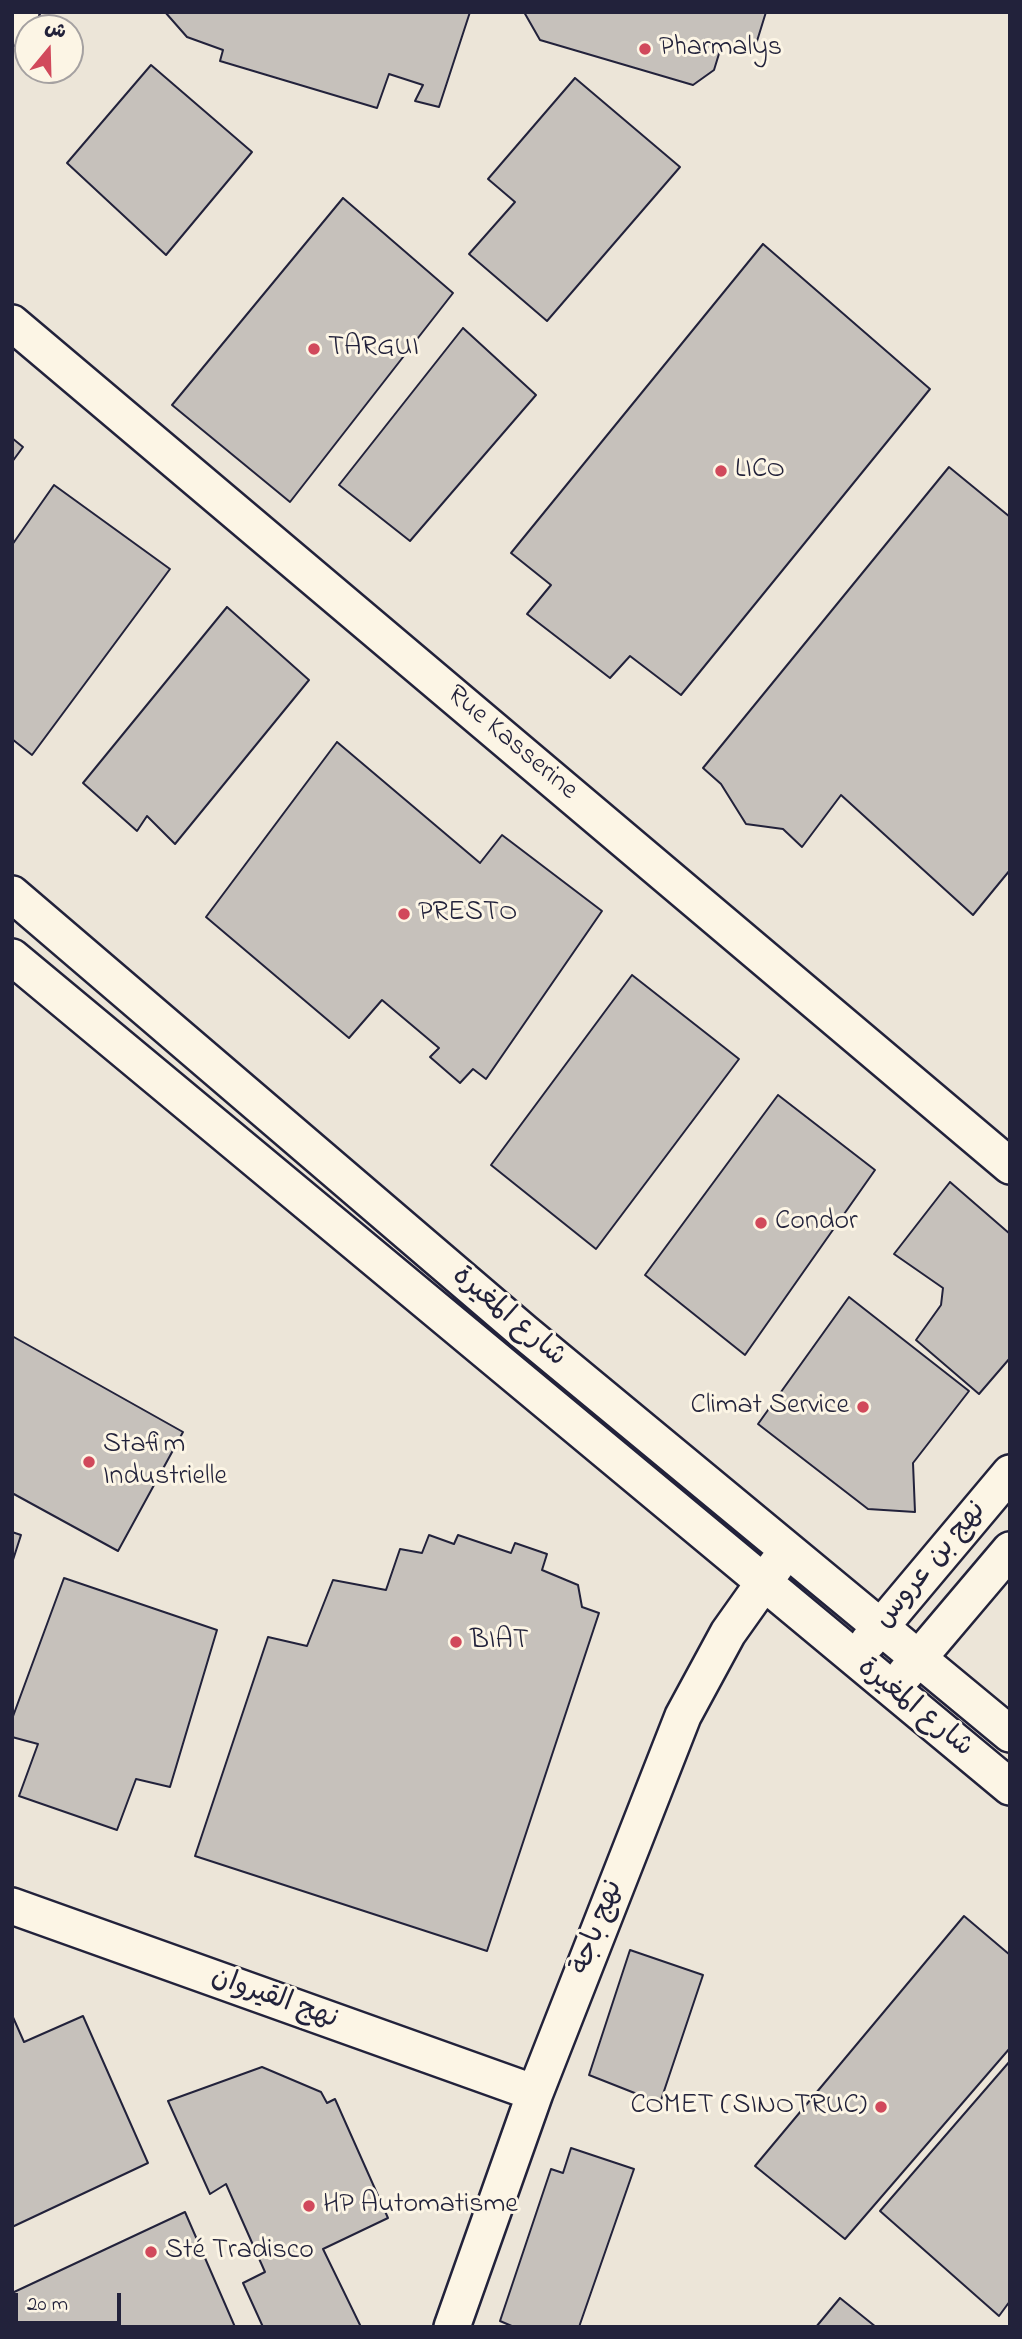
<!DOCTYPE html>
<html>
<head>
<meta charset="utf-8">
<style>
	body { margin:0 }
	#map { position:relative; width:1022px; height:2339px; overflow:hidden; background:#fcf5e5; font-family:"Indie Flower","Playpen Sans Arabic",sans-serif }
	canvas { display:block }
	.frame { position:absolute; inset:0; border:14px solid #22223b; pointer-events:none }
	.north { position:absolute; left:14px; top:14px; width:70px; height:70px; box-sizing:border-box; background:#fcf5e5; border:2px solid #a5a1a1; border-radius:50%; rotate:19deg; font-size:19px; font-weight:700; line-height:28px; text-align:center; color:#22223b }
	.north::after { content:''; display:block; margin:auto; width:24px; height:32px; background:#d1495b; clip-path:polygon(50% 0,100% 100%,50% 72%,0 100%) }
	.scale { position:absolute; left:14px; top:2293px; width:107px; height:32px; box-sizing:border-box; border:4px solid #22223b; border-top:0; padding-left:9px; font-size:21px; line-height:24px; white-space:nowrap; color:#22223b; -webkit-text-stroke:5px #fcf5e5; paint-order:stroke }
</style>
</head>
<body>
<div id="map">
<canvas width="1022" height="2339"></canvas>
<div class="frame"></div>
<div class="north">ش</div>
<div class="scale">20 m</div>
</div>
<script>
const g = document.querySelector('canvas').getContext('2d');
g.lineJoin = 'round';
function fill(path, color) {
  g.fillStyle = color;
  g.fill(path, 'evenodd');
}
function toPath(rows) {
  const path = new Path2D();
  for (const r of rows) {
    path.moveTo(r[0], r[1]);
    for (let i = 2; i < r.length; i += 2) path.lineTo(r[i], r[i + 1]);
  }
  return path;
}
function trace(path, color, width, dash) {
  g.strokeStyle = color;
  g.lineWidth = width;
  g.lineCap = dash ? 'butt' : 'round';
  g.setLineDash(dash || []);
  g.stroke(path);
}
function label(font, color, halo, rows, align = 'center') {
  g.font = font + ' "Indie Flower","Playpen Sans Arabic",sans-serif';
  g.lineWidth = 6;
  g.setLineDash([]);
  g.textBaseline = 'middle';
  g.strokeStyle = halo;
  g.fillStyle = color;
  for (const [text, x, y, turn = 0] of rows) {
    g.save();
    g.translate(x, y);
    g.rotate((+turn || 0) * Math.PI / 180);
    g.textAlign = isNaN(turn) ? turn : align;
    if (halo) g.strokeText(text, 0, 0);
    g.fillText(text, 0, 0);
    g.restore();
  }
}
fill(toPath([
	[12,12,1010,12,1010,2327,12,2327],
	[28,28,70,28,70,70,28,70]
]), '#ece5d8');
const building = toPath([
	[165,12,470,12,439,107,415,101,423,85,389,74,377,108,220,61,223,50,187,37,165,12],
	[524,12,766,12,753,54,722,44,714,70,693,85,540,40,524,12],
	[151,65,252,152,166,255,67,163,151,65],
	[575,78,680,167,547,321,469,254,515,202,488,179,575,78],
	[343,198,453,293,290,502,172,405,343,198],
	[763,244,930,389,681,695,630,656,610,678,527,614,551,585,511,553,763,244],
	[463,328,536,395,410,541,339,485,463,328],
	[12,438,23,447,12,462,12,438],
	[949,467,1010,517,1010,870,973,915,841,795,802,847,783,829,746,824,721,784,703,768,949,467],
	[54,485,170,569,32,755,12,739,12,545,54,485],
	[227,607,309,680,175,844,147,816,137,831,83,783,227,607],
	[337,742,480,863,502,835,602,911,486,1079,473,1069,460,1083,430,1057,439,1048,382,1000,349,1038,206,917,337,742],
	[632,975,739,1059,596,1249,491,1165,632,975],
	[778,1095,875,1170,745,1355,645,1275,778,1095],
	[950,1182,1010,1234,1010,1358,979,1394,916,1340,941,1305,943,1288,894,1254,950,1182],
	[849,1297,969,1391,913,1463,915,1512,868,1509,758,1424,849,1297],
	[12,1336,183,1432,118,1551,12,1493,12,1336],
	[12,1532,21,1535,12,1563,12,1532],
	[429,1535,454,1544,458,1535,511,1553,515,1543,547,1554,542,1570,578,1585,582,1607,599,1613,487,1951,195,1856,268,1637,307,1646,333,1580,386,1590,400,1549,422,1553,429,1535],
	[64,1578,217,1630,170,1787,136,1779,117,1830,19,1796,38,1744,12,1737,12,1719,64,1578],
	[964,1916,1010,1955,1010,2048,845,2239,755,2166,964,1916],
	[630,1950,703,1975,660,2103,589,2075,630,1950],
	[12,2015,24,2042,83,2016,148,2163,12,2227,12,2015],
	[1010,2061,1010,2301,999,2316,880,2211,1010,2061],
	[262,2067,321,2092,327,2103,335,2099,388,2218,323,2249,361,2327,263,2327,243,2283,265,2272,226,2184,210,2194,168,2101,262,2067],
	[571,2148,634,2169,579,2327,514,2327,500,2321,551,2169,563,2173,571,2148],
	[185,2212,235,2327,12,2327,12,2293,185,2212],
	[840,2298,876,2327,816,2327,840,2298]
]);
fill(building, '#c6c1bb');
trace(building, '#22223b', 2);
const minor = toPath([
	[12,27,21,12],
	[12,323,1010,1166],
	[12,894,524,1332,1010,1734],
	[12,957,1010,1787],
	[868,1642,1010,1473],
	[905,1674,1010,1550],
	[12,1906,535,2093],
	[452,2327,535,2093,683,1716,728,1633,777,1564]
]);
trace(minor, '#22223b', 40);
trace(minor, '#fcf5e5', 35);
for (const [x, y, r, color] of [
	[645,49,7,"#d1495b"],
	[314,349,7,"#d1495b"],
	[721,471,7,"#d1495b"],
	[404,914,7,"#d1495b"],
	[761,1223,7,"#d1495b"],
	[863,1407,7,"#d1495b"],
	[89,1462,7,"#d1495b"],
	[456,1642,7,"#d1495b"],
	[881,2107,7,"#d1495b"],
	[309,2206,7,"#d1495b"],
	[151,2252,7,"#d1495b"]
]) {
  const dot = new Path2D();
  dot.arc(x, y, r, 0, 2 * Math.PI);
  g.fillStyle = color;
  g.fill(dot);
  trace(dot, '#fcf5e5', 2.5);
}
label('28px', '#22223b', '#fcf5e5', [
	["Pharmalys",659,49],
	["TARGUI",328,349],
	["LICO",735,471],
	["PRESTO",418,914],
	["Condor",775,1223],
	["Climat Service",849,1407,"right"],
	["Stafim",103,1446],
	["Industrielle",103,1478],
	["BIAT",470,1642],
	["COMET (SINOTRUC)",867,2107,"right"],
	["HP Automatisme",323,2206],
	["Sté Tradisco",165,2252]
], 'left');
label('28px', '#22223b', '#fcf5e5', [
	["Rue Kasserine",511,744,40],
	["شارع المغيرة",508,1318,40],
	["نهج بن عروس",932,1566,-50],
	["شارع المغيرة",914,1709,39],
	["نهج باجة",599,1928,-69],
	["نهج القيروان",274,2000,20]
]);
</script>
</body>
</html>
